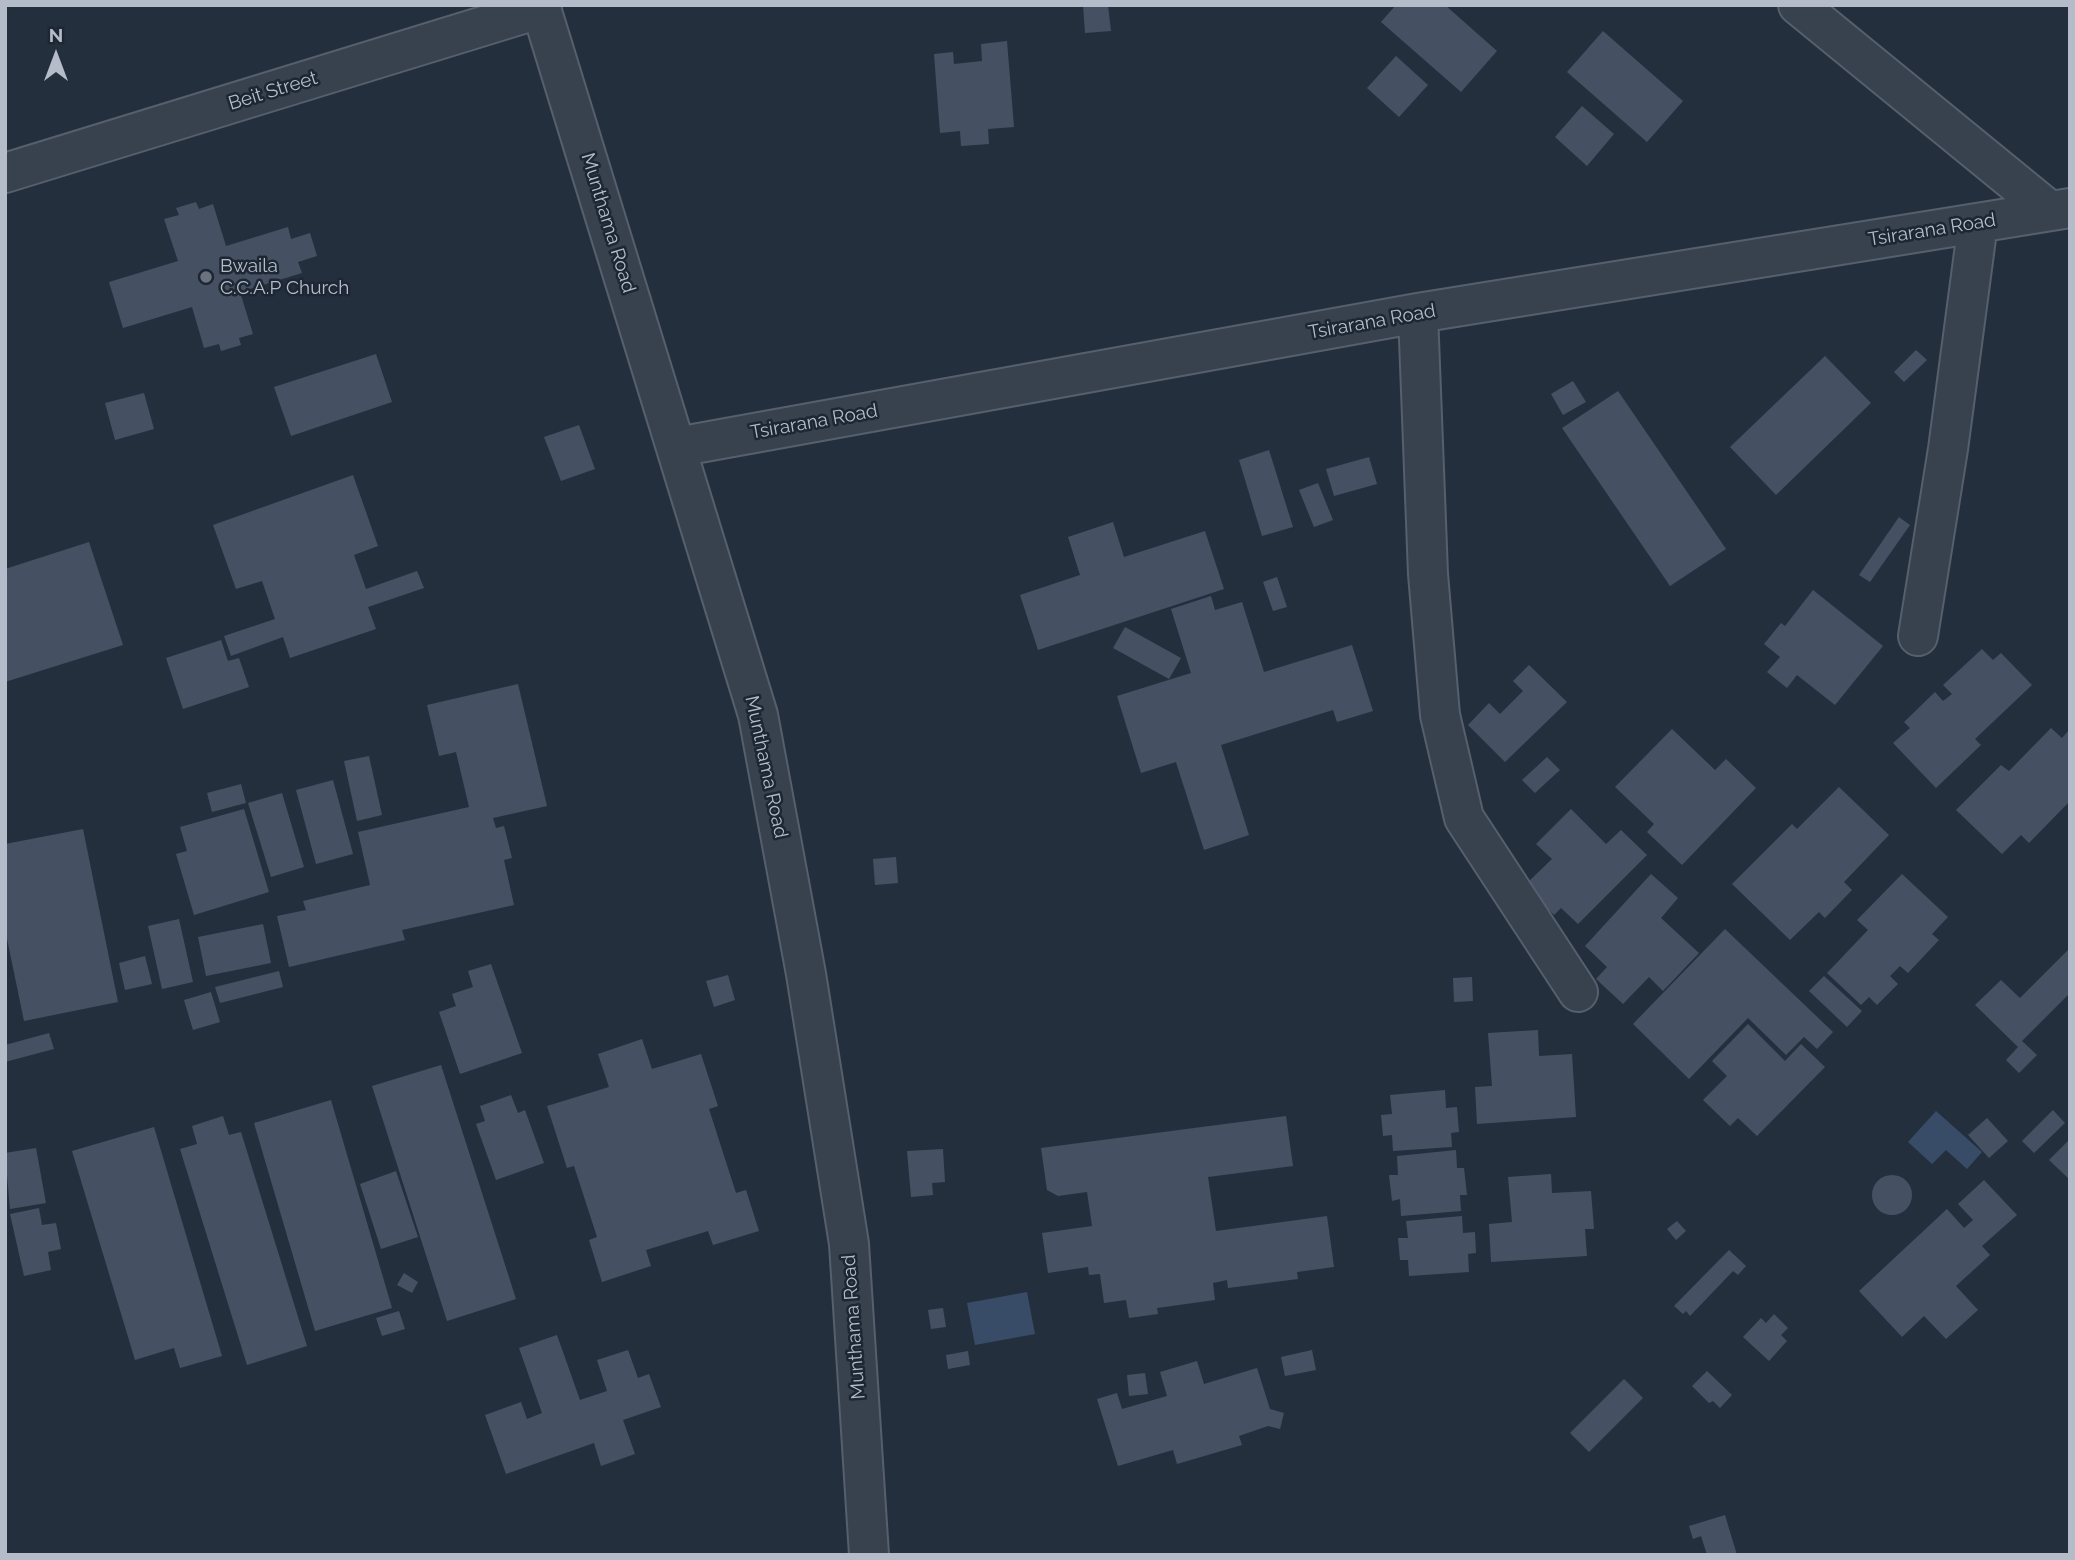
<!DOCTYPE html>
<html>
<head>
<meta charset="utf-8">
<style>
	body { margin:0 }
	#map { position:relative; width:2075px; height:1560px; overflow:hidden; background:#242f3e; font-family:Raleway,sans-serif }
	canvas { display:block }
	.frame { position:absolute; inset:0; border:7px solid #b4bcc9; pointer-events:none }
	.north { position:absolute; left:21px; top:21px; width:70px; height:70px; -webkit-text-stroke:5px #1d2633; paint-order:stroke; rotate:0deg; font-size:19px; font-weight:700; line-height:28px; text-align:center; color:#b4bcc9 }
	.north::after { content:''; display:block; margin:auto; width:24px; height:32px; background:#b4bcc9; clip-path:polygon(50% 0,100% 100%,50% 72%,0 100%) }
</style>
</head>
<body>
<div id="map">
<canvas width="2075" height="1560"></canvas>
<div class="frame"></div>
<div class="north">N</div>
</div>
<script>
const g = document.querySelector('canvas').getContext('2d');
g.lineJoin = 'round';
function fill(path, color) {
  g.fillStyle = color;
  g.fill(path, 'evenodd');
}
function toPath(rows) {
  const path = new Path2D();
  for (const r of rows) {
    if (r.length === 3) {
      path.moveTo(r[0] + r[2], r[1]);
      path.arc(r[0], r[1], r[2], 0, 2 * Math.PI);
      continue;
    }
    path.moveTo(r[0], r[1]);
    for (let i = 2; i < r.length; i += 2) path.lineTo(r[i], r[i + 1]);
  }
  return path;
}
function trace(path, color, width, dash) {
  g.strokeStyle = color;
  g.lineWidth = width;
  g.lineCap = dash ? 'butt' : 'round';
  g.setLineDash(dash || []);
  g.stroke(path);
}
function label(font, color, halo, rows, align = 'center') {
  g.font = font + ' Raleway,sans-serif';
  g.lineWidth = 5;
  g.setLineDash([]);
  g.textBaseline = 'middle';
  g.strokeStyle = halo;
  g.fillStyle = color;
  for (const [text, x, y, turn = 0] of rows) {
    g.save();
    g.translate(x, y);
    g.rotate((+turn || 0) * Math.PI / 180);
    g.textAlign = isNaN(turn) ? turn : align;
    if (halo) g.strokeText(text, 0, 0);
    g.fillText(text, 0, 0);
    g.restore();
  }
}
fill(toPath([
	[1936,1111,1982,1152,1967,1169,1946,1150,1932,1164,1908,1142],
	[1027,1292,1035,1334,975,1345,967,1303]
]), '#394c67');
fill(toPath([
	[1083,5,1108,5,1111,31,1085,33],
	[1396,5,1445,5,1497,51,1461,92,1381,22],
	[1603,31,1683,101,1647,142,1567,72],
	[1007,41,1014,127,988,129,989,144,961,146,960,131,940,133,934,54,953,52,954,64,982,61,981,44],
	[1396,56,1428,85,1399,117,1367,88],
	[1582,106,1614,134,1587,166,1555,137],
	[196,202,199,209,213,204,226,246,288,227,291,239,310,233,317,256,298,262,302,273,240,292,253,334,239,338,241,345,221,351,219,344,204,348,192,307,123,328,109,282,178,261,164,219,179,215,176,208],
	[1916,350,1927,360,1904,382,1894,372],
	[376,354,392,402,291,436,274,387],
	[1825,356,1871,403,1776,495,1730,447],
	[1573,381,1586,402,1563,415,1551,394],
	[1618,391,1726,549,1670,586,1562,428],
	[144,393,154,429,115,440,105,403],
	[579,425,595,469,561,481,544,437],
	[1269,450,1293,527,1262,536,1239,460],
	[1369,457,1377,484,1334,496,1326,469],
	[353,475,378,546,354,555,366,589,417,571,424,588,368,607,376,629,290,658,283,637,231,656,224,636,275,619,262,581,236,589,213,525],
	[1318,483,1333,520,1314,527,1299,490],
	[1899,517,1910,525,1870,582,1859,575],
	[1113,522,1124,557,1205,531,1224,589,1038,650,1020,595,1080,575,1068,537],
	[89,542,123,645,5,682,5,569],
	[1277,577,1287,607,1273,611,1263,582],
	[1813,590,1883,646,1835,705,1797,675,1787,688,1767,672,1780,657,1764,644,1781,623,1785,626],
	[1211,596,1215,610,1242,602,1264,672,1352,645,1373,711,1337,722,1333,710,1221,745,1249,835,1204,850,1176,762,1141,773,1117,696,1191,673,1171,609],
	[1125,627,1181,658,1169,679,1113,648],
	[221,640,228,661,239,658,249,687,183,709,166,658],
	[1982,649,1993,660,2001,653,2032,685,1975,739,1981,745,1936,788,1893,743,1910,728,1904,722,1935,692,1943,701,1952,694,1943,685],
	[1529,665,1567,702,1505,762,1468,725,1489,703,1500,714,1523,691,1513,681],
	[518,684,547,806,493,818,496,828,504,826,512,858,504,860,514,905,402,930,405,940,289,967,277,916,306,910,303,901,370,885,358,832,469,807,456,752,439,756,427,705],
	[2051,728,2062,738,2070,729,2070,801,2029,843,2021,835,2002,854,1956,810,2001,765,2009,771],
	[1672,729,1715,770,1726,759,1756,788,1682,865,1647,832,1654,824,1615,787],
	[369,756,382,815,357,821,344,761],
	[1547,757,1560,770,1535,793,1522,780],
	[333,780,353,854,316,864,296,790],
	[241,784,246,803,212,812,207,793],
	[1839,787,1889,835,1844,882,1852,890,1825,918,1819,912,1790,940,1732,884,1792,824,1797,829],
	[282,793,304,867,271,877,248,803],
	[244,809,269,892,194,915,176,854,187,851,180,827],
	[1571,809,1606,844,1621,830,1647,855,1578,924,1561,908,1554,915,1525,885,1552,859,1536,844],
	[83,829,118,1002,24,1021,5,929,5,844],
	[896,857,898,883,875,885,873,859],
	[1651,874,1678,898,1661,918,1699,953,1663,991,1649,977,1623,1004,1596,979,1607,967,1585,946],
	[1902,874,1948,917,1932,934,1939,940,1908,973,1900,966,1890,976,1898,984,1877,1005,1869,997,1861,1005,1827,973,1868,930,1857,920],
	[179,919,193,982,162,989,148,926],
	[263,924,271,963,206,976,198,937],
	[1725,929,1833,1032,1817,1049,1804,1037,1786,1055,1748,1018,1689,1079,1633,1024],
	[2070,948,2070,993,2022,1041,2037,1055,2019,1073,2006,1060,2018,1047,1975,1005,2001,980,2020,998],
	[145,956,152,984,125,990,119,963],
	[491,964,522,1053,460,1074,439,1012,456,1006,452,994,473,987,468,971],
	[279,971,283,987,220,1003,215,987],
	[728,975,735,1000,714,1007,706,981],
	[1824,976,1862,1011,1847,1027,1809,991],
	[1472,977,1473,1001,1454,1002,1453,978],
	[211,992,220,1022,193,1030,184,1000],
	[1748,1024,1785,1061,1801,1044,1825,1067,1757,1136,1738,1118,1730,1126,1703,1100,1727,1076,1712,1061],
	[1538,1030,1539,1056,1572,1054,1576,1117,1477,1124,1475,1087,1492,1086,1488,1033],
	[49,1033,54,1049,5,1062,5,1045],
	[642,1039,652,1069,701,1054,718,1106,709,1109,736,1193,746,1190,759,1231,713,1245,708,1231,646,1250,651,1266,602,1282,589,1240,597,1237,574,1166,567,1168,547,1106,609,1087,598,1054],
	[441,1065,516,1299,447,1321,372,1086],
	[1445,1090,1446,1108,1457,1107,1459,1132,1451,1133,1452,1147,1393,1151,1392,1135,1383,1136,1381,1115,1392,1114,1390,1095],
	[511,1095,518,1113,525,1110,544,1163,496,1180,476,1124,485,1121,480,1106],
	[331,1100,392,1308,315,1331,254,1123],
	[2053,1110,2065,1123,2034,1153,2022,1141],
	[223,1116,229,1135,241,1132,307,1346,247,1365,180,1149,197,1144,192,1126],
	[1286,1116,1293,1166,1208,1177,1216,1231,1327,1216,1334,1267,1297,1272,1298,1279,1228,1288,1227,1280,1213,1283,1215,1300,1157,1308,1158,1314,1129,1318,1126,1300,1104,1303,1100,1274,1089,1275,1088,1267,1048,1273,1042,1233,1092,1226,1087,1192,1058,1196,1047,1190,1041,1148],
	[1987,1118,2008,1141,1989,1158,1968,1135],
	[154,1127,222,1356,180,1368,174,1348,135,1360,72,1151],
	[2070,1139,2070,1180,2049,1160],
	[36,1148,46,1203,10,1209,5,1153],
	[943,1149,945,1182,932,1183,933,1195,911,1197,907,1151],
	[1456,1150,1457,1168,1464,1168,1467,1195,1460,1195,1461,1211,1401,1216,1400,1199,1392,1201,1389,1175,1398,1175,1397,1156],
	[396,1171,418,1237,381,1249,360,1184],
	[1551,1174,1552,1193,1591,1191,1594,1229,1585,1229,1587,1256,1491,1262,1489,1224,1512,1222,1508,1177],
	[1892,1195,20],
	[1984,1180,2017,1215,1982,1246,1990,1255,1956,1286,1978,1310,1946,1339,1924,1316,1902,1337,1859,1291,1947,1209,1964,1228,1973,1220,1958,1204],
	[39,1208,42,1225,56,1223,61,1249,48,1252,51,1270,24,1276,10,1214],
	[1462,1216,1463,1233,1475,1232,1476,1253,1468,1254,1469,1272,1409,1276,1408,1260,1400,1260,1398,1238,1408,1238,1406,1221],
	[1677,1221,1686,1231,1676,1240,1667,1229],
	[1729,1250,1746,1266,1738,1275,1733,1271,1690,1316,1686,1311,1683,1314,1674,1306],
	[404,1273,418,1282,412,1293,397,1285],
	[943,1308,946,1327,931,1329,928,1310],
	[399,1311,405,1329,382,1336,376,1318],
	[1774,1314,1788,1328,1781,1335,1787,1341,1769,1361,1743,1337,1761,1318,1766,1323],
	[557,1335,580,1400,607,1391,597,1360,628,1350,638,1378,649,1374,661,1407,623,1420,635,1454,601,1466,594,1443,506,1474,485,1415,521,1402,527,1419,542,1413,519,1348],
	[1312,1350,1316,1370,1285,1376,1281,1357],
	[968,1351,970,1365,948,1369,946,1355],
	[1197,1361,1204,1384,1257,1368,1270,1409,1284,1413,1280,1429,1268,1426,1239,1436,1242,1445,1177,1464,1173,1450,1118,1466,1097,1399,1117,1393,1122,1409,1167,1396,1160,1372],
	[1707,1371,1732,1395,1720,1408,1713,1401,1709,1403,1692,1386],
	[1145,1373,1148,1394,1129,1396,1127,1375],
	[1624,1379,1643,1398,1589,1452,1570,1433],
	[1725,1515,1737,1555,1707,1555,1701,1536,1693,1539,1689,1526]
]), '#455162');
const minor = toPath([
	[540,5,758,715,806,974,849,1244,869,1555],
	[1798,5,2050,211],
	[5,173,542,8],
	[1418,313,1428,574,1440,715,1464,818,1578,992],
	[677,447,1418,313,2070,208],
	[1918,636,1948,449,1978,223]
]);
trace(minor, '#565f6c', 42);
trace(minor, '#38414e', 38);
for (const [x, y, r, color] of [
	[206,277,7,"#6b7280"]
]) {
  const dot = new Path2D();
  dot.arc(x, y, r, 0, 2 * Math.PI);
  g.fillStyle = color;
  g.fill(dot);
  trace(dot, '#1d2633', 2.5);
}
label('19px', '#b4bcc9', '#1d2633', [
	["Beit Street",273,91,-17],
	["Munthama Road",608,223,73],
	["Tsirarana Road",1932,230,-9],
	["Tsirarana Road",1372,322,-10],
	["Tsirarana Road",814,422,-10],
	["Munthama Road",766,767,78],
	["Munthama Road",854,1327,-94]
]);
label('19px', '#b4bcc9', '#1d2633', [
	["Bwaila",220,266],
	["C.C.A.P Church",220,288]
], 'left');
</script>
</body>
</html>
